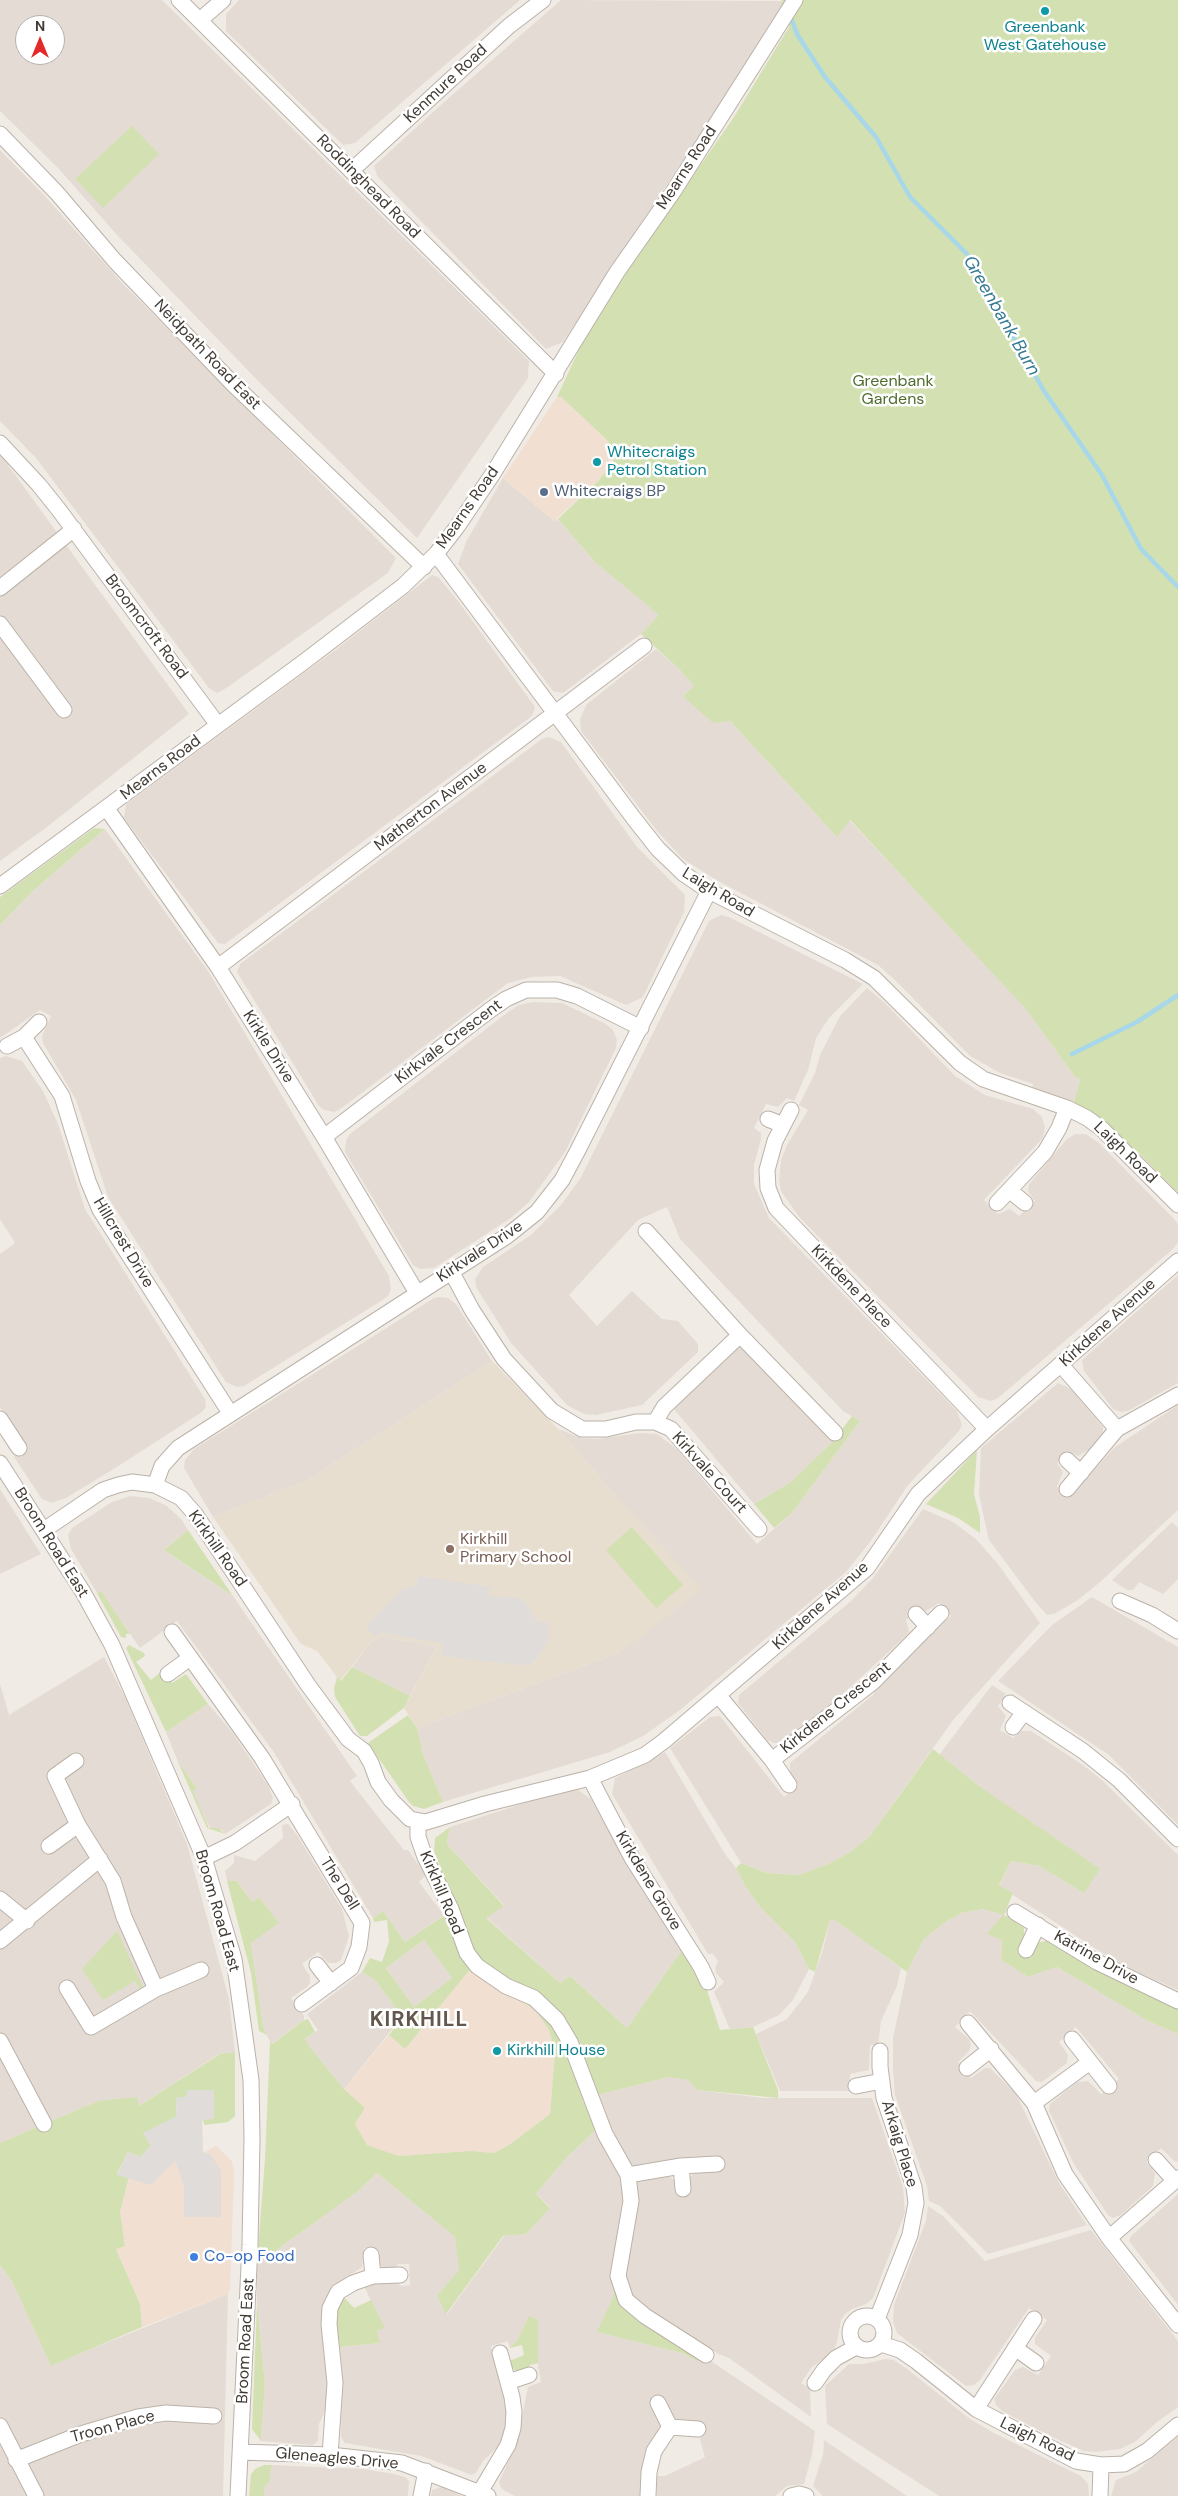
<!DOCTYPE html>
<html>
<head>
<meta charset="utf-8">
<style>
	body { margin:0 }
	#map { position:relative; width:1178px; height:2496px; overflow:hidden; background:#f1ebe5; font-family:"DM Sans",sans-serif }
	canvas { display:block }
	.north { position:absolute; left:15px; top:15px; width:50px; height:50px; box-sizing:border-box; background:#fff; border:1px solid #b3b1ae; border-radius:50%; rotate:0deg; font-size:14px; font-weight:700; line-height:20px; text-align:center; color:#423b35 }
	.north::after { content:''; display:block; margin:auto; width:18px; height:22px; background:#e32a2b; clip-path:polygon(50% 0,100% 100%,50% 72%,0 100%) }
</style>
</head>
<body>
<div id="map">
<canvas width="1178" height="2496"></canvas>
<div class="north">N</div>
</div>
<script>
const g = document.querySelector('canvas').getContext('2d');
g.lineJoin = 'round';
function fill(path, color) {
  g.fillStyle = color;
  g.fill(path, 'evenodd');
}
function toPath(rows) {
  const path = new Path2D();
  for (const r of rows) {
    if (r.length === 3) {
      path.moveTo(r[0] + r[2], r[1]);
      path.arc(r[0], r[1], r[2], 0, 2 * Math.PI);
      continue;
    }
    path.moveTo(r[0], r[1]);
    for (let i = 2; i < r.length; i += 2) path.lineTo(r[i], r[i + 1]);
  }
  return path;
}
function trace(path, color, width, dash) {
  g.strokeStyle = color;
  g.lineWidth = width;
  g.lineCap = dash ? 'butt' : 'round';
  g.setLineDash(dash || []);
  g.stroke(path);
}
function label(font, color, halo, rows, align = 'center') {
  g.font = font + ' "DM Sans",sans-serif';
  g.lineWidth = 5;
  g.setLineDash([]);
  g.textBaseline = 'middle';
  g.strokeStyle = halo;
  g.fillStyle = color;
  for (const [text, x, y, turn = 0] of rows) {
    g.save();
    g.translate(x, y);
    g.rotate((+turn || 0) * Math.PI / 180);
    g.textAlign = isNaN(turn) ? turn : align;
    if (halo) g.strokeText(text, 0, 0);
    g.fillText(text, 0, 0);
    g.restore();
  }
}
fill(toPath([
	[0,0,162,0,529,361,528,378,417,538,263,386,118,236,59,169,0,111],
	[25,25,55,25,55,55,25,55],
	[239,0,520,0,355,143,343,145,226,31,226,14],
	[561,0,782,1,780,13,563,342,546,349,377,176,374,166,443,103],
	[0,150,43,194,123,284,396,558,388,573,228,687,217,693,209,688,36,458,0,421],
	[0,454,189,714,47,827,0,861],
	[503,478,554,521,558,519,595,562,660,615,641,634,563,693,553,691,458,564,467,540],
	[432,575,438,577,458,601,535,707,532,716,225,944,218,943,124,818,126,804,334,651],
	[656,649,679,669,694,686,683,696,730,721,836,836,849,820,997,976,1025,1008,1075,1077,1080,1079,1074,1102,1032,1089,1033,1084,1000,1073,970,1056,895,980,878,965,718,881,683,859,657,831,581,731,580,719,586,705],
	[549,737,561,742,637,847,685,895,684,912,643,997,626,1005,560,976,532,977,508,983,339,1110,334,1112,324,1110,319,1106,237,972,240,964,542,739],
	[105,829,208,971,389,1276,391,1289,388,1296,381,1301,244,1386,237,1387,226,1382,108,1197,76,1100,43,1043,42,1036,51,1016,40,1010,0,1038,0,925,33,891],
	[721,915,729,917,863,984,829,1018,816,1038,808,1070,794,1101,787,1098,778,1107,766,1104,754,1128,761,1133,761,1139,754,1165,754,1184,769,1218,957,1411,962,1425,959,1431,908,1485,870,1542,846,1572,680,1710,643,1736,610,1752,443,1802,423,1754,417,1728,621,1652,615,1495,558,1429,582,1438,596,1439,640,1433,657,1434,677,1449,757,1544,792,1513,860,1421,843,1411,680,1239,667,1207,638,1220,569,1295,597,1326,632,1291,662,1319,678,1321,698,1344,698,1352,642,1405,596,1415,584,1414,567,1405,511,1343,476,1287,475,1279,483,1267,531,1235,561,1205,580,1179,709,921],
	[867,988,885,1003,955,1076,985,1095,1033,1109,1042,1117,1045,1128,1043,1138,984,1200,998,1214,1010,1209,1019,1216,1035,1201,1028,1191,1029,1184,1067,1139,1075,1134,1086,1134,1099,1143,1176,1221,1178,1225,1178,1242,1173,1249,998,1398,991,1401,978,1397,799,1217,781,1191,779,1180,781,1160,787,1145,808,1110,799,1105,815,1073,820,1055,840,1016],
	[533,1002,562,1003,606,1024,613,1030,617,1040,616,1048,565,1152,529,1202,511,1218,434,1268,420,1269,413,1265,345,1152,346,1140,350,1134,508,1012,519,1005],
	[6,1056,22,1061,43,1091,58,1124,85,1209,205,1399,206,1407,202,1412,117,1467,66,1498,52,1503,42,1499,14,1457,26,1450,0,1407,0,1254,15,1243,0,1219,0,1058],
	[1178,1275,1178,1383,1128,1411,1121,1412,1113,1409,1084,1371,1082,1360],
	[439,1297,448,1298,456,1304,492,1361,308,1480,213,1517,184,1468,185,1460,194,1449,434,1298],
	[735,1347,743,1349,834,1440,791,1482,754,1504,673,1408],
	[1058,1383,1075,1391,1103,1427,1103,1434,1098,1444,1078,1456,1069,1452,1057,1463,1063,1472,1057,1487,1069,1498,1114,1448,1178,1405,1178,1510,1099,1583,1078,1600,1054,1614,1047,1615,1036,1603,989,1540,979,1495,981,1448],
	[0,1489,41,1554,0,1574],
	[130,1496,149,1498,167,1506,182,1520,188,1530,164,1550,233,1596,357,1776,350,1781,404,1850,408,1850,426,1875,419,1882,444,1915,405,1942,383,1911,373,1918,273,1751,177,1621,140,1648,100,1591,97,1593,71,1549,68,1535,72,1528,112,1502],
	[923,1509,953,1522,976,1539,998,1564,1040,1623,954,1719,870,1836,849,1853,828,1864,799,1875,767,1873,741,1863,670,1748,710,1717,720,1716,784,1797,799,1785,790,1773,790,1763,874,1694,874,1688,951,1616,939,1603,926,1611,918,1608,906,1620,909,1632,903,1639,846,1691,782,1743,774,1743,767,1740,738,1703,739,1695,851,1601,873,1578],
	[1172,1522,1178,1528,1178,1579,1163,1594,1139,1582,1133,1590,1127,1590,1112,1580],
	[1092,1597,1178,1647,1178,1825,1109,1755,998,1681,1052,1625],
	[381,1636,437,1647,410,1696,352,1667,371,1642],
	[104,1657,126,1699,187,1844,229,1999,235,2052,219,2054,139,2106,98,2101,0,2143,0,1684,9,1715],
	[992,1685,1006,1694,998,1706,1006,1716,1000,1730,1013,1738,1021,1731,1031,1731,1083,1765,1104,1782,1178,1855,1178,1990,1118,1963,999,1886,1011,1861,1039,1866,1084,1893,979,1786,939,1755],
	[208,1704,232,1732,268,1785,273,1798,271,1804,225,1834,222,1830,210,1828,192,1791,197,1788,178,1762,166,1732],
	[665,1752,725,1854,736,1868,744,1884,759,1906,795,1942,809,1969,793,2000,779,2015,753,2027,730,2029,714,1992,724,1982,716,1973,715,1968,718,1961,713,1954,708,1954,612,1794,615,1778],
	[571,1788,578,1790,591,1799,629,1867,682,1950,627,2028,570,1976,560,1983,486,1917,504,1905,447,1844,450,1827],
	[288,1824,297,1835,342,1909,349,1936,341,1960,336,1963,328,1963,318,1952,302,1964,310,1976,310,1983,307,1987,291,1998,304,2016,304,2020,271,2044,263,2026,251,1943,278,1922,259,1897,252,1902,237,1881,227,1881,225,1871,234,1863,234,1855,255,1861,283,1838,282,1825],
	[983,1909,1003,1915,1001,1960,1028,1977,1057,1967,1148,2021,1178,2034,1178,2162,1174,2161,1161,2148,1146,2162,1155,2173,1153,2186,1121,2215,1113,2218,1108,2215,1074,2164,1049,2111,1050,2104,1077,2082,1088,2081,1101,2094,1119,2079,1076,2027,1059,2042,1068,2055,1067,2063,1042,2082,1036,2081,970,2011,955,2027,969,2039,971,2045,969,2051,958,2062,971,2078,985,2068,990,2068,1016,2094,1059,2183,1087,2225,988,2254,940,2206,929,2201,927,2186,895,2095,893,2070,893,2038,907,1972,924,1939,944,1923,961,1913],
	[835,1919,901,1968,897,1986,881,2021,878,2045,870,2045,869,2070,850,2074,850,2091,780,2091,756,2034,787,2019,808,1992,823,1950,830,1920],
	[424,1940,452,1978,414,2007,386,1968],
	[362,1972,376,1981,402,2017,344,2089,304,2040,318,2030,307,2014],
	[669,2077,688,2080,697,2090,763,2098,872,2098,903,2187,905,2213,873,2298,866,2304,852,2309,845,2314,841,2320,837,2342,833,2352,812,2367,801,2383,810,2388,811,2417,729,2358,718,2354,637,2303,628,2291,624,2274,635,2182,638,2179,666,2174,674,2180,678,2193,693,2174,699,2172,636,2166,628,2163,593,2096],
	[597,2129,610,2151,626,2191,613,2297,598,2332,682,2353,697,2361,702,2355,815,2431,812,2454,804,2484,787,2486,775,2496,657,2496,657,2476,665,2476,705,2457,699,2436,673,2418,662,2422,640,2496,515,2496,505,2491,501,2488,499,2482,516,2445,528,2387,541,2382,537,2359,538,2320,529,2317,518,2339,510,2348,508,2341,491,2346,508,2413,506,2430,501,2444,483,2461,476,2473,472,2475,421,2456,345,2443,341,2437,342,2372,340,2347,379,2343,377,2331,384,2328,363,2284,396,2281,401,2286,410,2285,409,2264,398,2264,396,2268,382,2267,376,2261,375,2248,364,2248,362,2267,331,2288,324,2303,321,2323,329,2364,330,2400,319,2424,318,2441,313,2445,261,2441,265,2384,257,2303,257,2264,357,2192,377,2173,455,2237,460,2270,437,2296,447,2314,504,2236,526,2234,550,2207,536,2194,567,2157],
	[1178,2194,1178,2305,1129,2241,1131,2236],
	[928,2206,943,2216,985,2261,1091,2230,1178,2341,1178,2407,1157,2422,1135,2442,1120,2449,1096,2452,1084,2451,1050,2436,1002,2411,996,2405,994,2399,1015,2370,1023,2367,1038,2375,1051,2356,1035,2344,1035,2338,1047,2320,1029,2308,980,2380,974,2385,966,2386,897,2333,893,2322,894,2305,926,2221],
	[0,2265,12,2281,51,2365,228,2294,223,2496,0,2496],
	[885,2359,894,2360,906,2368,970,2419,994,2433,1081,2476,1088,2484,1089,2496,939,2496,827,2424,825,2386,849,2364,863,2364],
	[1178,2436,1178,2496,1111,2496,1116,2480,1136,2472],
	[824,2440,907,2496,823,2496,813,2486,823,2455],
	[272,2465,363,2469,394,2474,405,2477,409,2481,408,2496,264,2496,265,2485,269,2483],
	[441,2487,446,2488,462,2496,431,2496,432,2490]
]), '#e4dcd4');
fill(toPath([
	[557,397,561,397,607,440,616,457,600,479,554,521,503,478],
	[472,1967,536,2011,549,2030,555,2052,550,2114,509,2145,494,2153,471,2151,399,2156,367,2145,355,2124,365,2108,344,2089,389,2035,405,2049],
	[202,2119,203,2153,216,2146,232,2161,234,2173,230,2289,228,2294,142,2327,140,2304,116,2248,125,2246,120,2212,129,2177,117,2175,151,2146]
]), '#f1dfd2');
fill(toPath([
	[492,1361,558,1429,615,1495,702,1589,621,1652,417,1728,404,1708,437,1647,381,1636,371,1642,340,1681,317,1651,301,1644,213,1517,308,1480]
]), '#e8ded0');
fill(toPath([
	[782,0,1178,0,1178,1193,1137,1151,1074,1102,1080,1079,1075,1077,1025,1008,850,820,837,837,730,721,713,723,683,696,694,686,679,669,641,634,659,615,595,562,558,519,600,479,616,457,607,440,561,397,557,397,584,339,640,252,734,117,789,27,780,13],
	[132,126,159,154,103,208,75,179],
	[94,828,105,829,33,891,0,925,0,897],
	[852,1416,860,1421,792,1513,774,1528,754,1504,791,1482,834,1440],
	[977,1450,974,1494,980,1517,980,1533,958,1518,926,1504],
	[632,1527,683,1585,656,1608,606,1550],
	[188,1530,233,1596,164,1550],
	[101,1591,130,1634,126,1634,126,1638,121,1637,97,1593],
	[129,1645,144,1653,145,1656,136,1662,151,1680,162,1671,172,1683,186,1674,208,1704,166,1732,126,1648],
	[352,1667,410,1696,404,1708,367,1736,360,1736,335,1697,334,1688,337,1677,341,1681],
	[408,1715,417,1728,423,1754,443,1802,424,1809,413,1806,409,1802,368,1743],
	[933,1749,979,1786,1100,1869,1084,1893,1039,1866,1011,1861,999,1885,1013,1893,1004,1915,1019,1922,1024,1928,1024,1935,1018,1948,1029,1954,1036,1943,1051,1940,1122,1982,1178,2008,1178,2034,1148,2021,1057,1967,1028,1977,1001,1960,1002,1940,987,1934,1003,1915,983,1909,961,1913,944,1923,924,1939,907,1972,835,1920,830,1920,815,1972,809,1969,795,1942,759,1906,744,1884,736,1868,741,1863,767,1873,799,1875,828,1864,849,1853,870,1836],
	[178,1762,197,1788,193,1791,209,1828,218,1828,225,1834,207,1828],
	[450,1827,447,1844,504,1906,486,1918,560,1983,570,1976,627,2028,682,1950,704,1981,720,2030,753,2027,778,2090,778,2098,697,2090,688,2080,669,2077,593,2096,579,2048,504,1978,476,1958,434,1851,435,1838],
	[227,1881,237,1881,252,1902,259,1897,279,1923,251,1943,263,2026,267,2035,259,2031,251,1973],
	[383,1911,405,1942,449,1912,465,1953,527,2000,559,2032,571,2054,583,2101,597,2129,567,2157,536,2194,550,2208,526,2234,503,2236,446,2314,437,2296,459,2270,455,2237,377,2173,357,2192,257,2264,265,2159,270,2042,272,2044,304,2020,308,2019,315,2032,305,2039,309,2046,344,2089,365,2108,355,2124,367,2145,399,2156,471,2151,494,2153,509,2145,550,2114,555,2052,549,2030,536,2011,472,1967,405,2049,389,2035,402,2017,376,1981,362,1972,370,1958,382,1962,389,1941,387,1920,374,1922,373,1918],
	[424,1940,452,1978,414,2007,386,1968],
	[117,1931,143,1987,140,1989,135,1981,103,2000,82,1969],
	[235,2052,235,2116,228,2122,205,2125,202,2119,214,2119,186,2098,177,2097,176,2117,144,2133,151,2146,140,2157,128,2152,117,2174,129,2177,120,2212,125,2246,116,2249,140,2304,142,2327,51,2366,12,2281,0,2265,0,2143,98,2101,137,2097,139,2106,220,2054],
	[615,2278,622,2302,702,2355,697,2361,682,2353,597,2332,613,2297],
	[343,2296,354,2308,371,2300,385,2328,377,2331,380,2343,340,2347,335,2319,338,2304],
	[257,2303,265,2384,261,2441,252,2429],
	[529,2316,538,2320,538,2363,530,2365,528,2371,517,2372,507,2362,524,2355,522,2345,510,2348,518,2339],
	[264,2465,272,2465,269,2483,265,2485,264,2496,249,2496,251,2474,255,2469]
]), '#d3e1b2');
fill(toPath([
	[419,1576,490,1587,488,1596,519,1598,526,1603,537,1623,548,1622,549,1632,547,1643,538,1657,530,1664,518,1665,452,1657,441,1655,442,1643,383,1633,375,1636,366,1627,403,1589,415,1586],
	[187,2090,214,2090,214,2119,202,2120,203,2153,210,2154,221,2170,221,2217,184,2217,184,2185,175,2161,151,2185,117,2175,128,2152,140,2157,151,2146,143,2133,176,2117,177,2097,186,2097]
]), '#dfdcda');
trace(toPath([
	[790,15,797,34,825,77,876,137,910,197,967,254,1044,391,1102,475,1141,549,1178,587],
	[1072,1054,1137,1022,1178,995]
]), '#a7d7e8', 4.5);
const minor = toPath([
	[179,0,556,374],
	[200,20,223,0],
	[0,134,57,193,115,261,233,384,424,567],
	[351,171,509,26,543,0],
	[0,443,39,485,59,510,218,725],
	[436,554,635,820,658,849,684,874,709,891,845,960,874,978,960,1063,983,1079,1067,1108,1087,1118,1102,1129,1178,1205],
	[0,588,74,529],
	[0,624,64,710],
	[107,809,218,967,324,1137,417,1293],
	[0,886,305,661,403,586,436,554,457,527,492,475,617,272,673,192,795,0],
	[218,967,644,646],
	[24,1037,62,1096,88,1181,100,1210,230,1413],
	[7,1046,24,1037,39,1022],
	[791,1110,775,1141,767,1170,768,1188,776,1208,987,1429],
	[768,1119,783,1125],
	[324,1137,490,1010,506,999,526,990,557,990,577,996,641,1028],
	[1009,1190,1025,1203],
	[997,1203,1045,1152,1059,1128,1067,1108],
	[646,1231,740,1335,835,1433],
	[451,1271,472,1310,504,1359,552,1411,582,1429,606,1429,636,1422,655,1422,671,1429,759,1529],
	[1061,1365,1117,1429],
	[0,1419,19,1448],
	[655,1422,664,1407,740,1335],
	[1067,1460,1081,1473],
	[0,1463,83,1592,112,1645,204,1858,234,1959,251,2080,252,2138,250,2245,238,2496],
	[155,1485,162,1466,178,1448,507,1236,537,1212,562,1180,578,1150,709,891],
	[1067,1489,1117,1429,1178,1395],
	[44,1530,103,1490,118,1485,132,1482,155,1485,181,1498,195,1514,308,1685,348,1739,364,1751,371,1763,378,1782,391,1800,410,1819,426,1822,485,1804,590,1778,645,1755,664,1741,867,1568,918,1494,987,1429,1178,1261],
	[1120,1601,1152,1615,1178,1631],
	[916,1614,928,1627],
	[172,1632,262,1758,362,1923,359,1947,351,1968,302,2004],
	[168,1674,190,1658],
	[719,1696,772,1760,789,1785],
	[1010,1703,1083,1751,1119,1780,1178,1839],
	[1013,1727,1024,1712],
	[772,1760,873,1682,941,1613],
	[590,1778,632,1858,701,1967,708,1982],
	[418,1821,418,1837,425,1857,451,1909,467,1953,477,1966,506,1986,534,1998,557,2020,570,2042,605,2134,628,2175,631,2201,618,2276,626,2300,645,2316,706,2355],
	[49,1846,78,1825],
	[204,1858,235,1843,292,1804],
	[0,1899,27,1921],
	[1015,1912,1097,1962,1178,2001],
	[0,1941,100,1859],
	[1026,1950,1038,1925],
	[317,1965,331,1983],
	[67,1988,91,2027,156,1989,124,1917,113,1881,78,1825,55,1776,76,1761],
	[156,1989,201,1970],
	[968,2023,1034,2103,1065,2174,1109,2238,1178,2325],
	[1072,2039,1109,2086],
	[0,2041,44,2124],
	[967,2068,991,2049],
	[856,2086,882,2081],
	[1034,2103,1090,2062],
	[1156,2160,1175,2181],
	[681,2166,683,2189],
	[628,2175,681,2166,717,2164],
	[1109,2238,1178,2178],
	[371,2255,373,2276],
	[867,2333,17],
	[877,2319,910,2235,916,2203,914,2187,884,2098,880,2067,880,2051],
	[881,2344,900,2350,916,2361,976,2409,1076,2461,1101,2465,1124,2464,1147,2451,1178,2425],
	[1015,2348,1036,2363],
	[508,2382,529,2375],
	[815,2383,824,2370,836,2358,856,2347],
	[976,2409,1034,2319],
	[0,2426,36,2496],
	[670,2427,698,2429],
	[240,2452,330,2455,402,2463,488,2496],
	[330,2455,335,2383,329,2324,330,2308,338,2292,353,2283,373,2276,400,2275],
	[16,2460,81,2434,138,2417,166,2413,214,2416],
	[480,2492,508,2445,513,2428,514,2412,512,2397,500,2353],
	[421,2496,426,2471],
	[648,2496,649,2472,654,2451,670,2427,658,2403],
	[791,2496,799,2494,806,2496],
	[1100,2496,1101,2465]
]);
trace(minor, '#bbb2a9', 17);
trace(minor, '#fff', 15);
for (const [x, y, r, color] of [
	[1045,11,5,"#0f9aa8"],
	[597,462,5,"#0f9aa8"],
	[544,492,5,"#5c6f8a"],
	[450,1549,5,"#8d6e63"],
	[497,2051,5,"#0f9aa8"],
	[194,2257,5,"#3f7fe0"]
]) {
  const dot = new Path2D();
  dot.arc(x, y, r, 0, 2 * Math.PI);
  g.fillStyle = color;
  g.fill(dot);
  trace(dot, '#fff', 2);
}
label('16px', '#0d838f', '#fff', [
	["Greenbank",1045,28,"center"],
	["West Gatehouse",1045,46,"center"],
	["Whitecraigs",607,453],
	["Petrol Station",607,471],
	["Kirkhill House",507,2051]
], 'left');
label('16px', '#423b35', '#fff', [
	["Kenmure Road",446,84,-43],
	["Mearns Road",687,168,-57],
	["Roddinghead Road",368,187,45],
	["Neidpath Road East",207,355,46],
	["Mearns Road",468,508,-55],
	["Broomcroft Road",146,627,53],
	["Mearns Road",161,768,-37],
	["Matherton Avenue",431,807,-37],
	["Laigh Road",718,893,31],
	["Kirkvale Crescent",449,1042,-37],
	["Kirkle Drive",268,1047,58],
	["Laigh Road",1125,1153,44],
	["Hillcrest Drive",123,1243,59],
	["Kirkvale Drive",480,1252,-33],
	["Kirkdene Place",851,1287,46],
	["Kirkdene Avenue",1108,1323,-42],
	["Kirkvale Court",709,1473,48],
	["Broom Road East",51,1543,58],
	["Kirkhill Road",217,1549,55],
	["Kirkdene Avenue",821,1606,-42],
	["Kirkdene Crescent",836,1708,-39],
	["Kirkdene Grove",648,1881,59],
	["The Dell",339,1884,58],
	["Kirkhill Road",441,1893,67],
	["Broom Road East",217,1911,74],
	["Katrine Drive",1096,1958,29],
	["Arkaig Place",899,2144,73],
	["Broom Road East",246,2341,-87],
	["Troon Place",113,2427,-15],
	["Laigh Road",1037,2440,26],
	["Gleneagles Drive",337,2459,5]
]);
label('16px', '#506d2f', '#fff', [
	["Greenbank",893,382],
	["Gardens",893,400]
]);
label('16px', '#4e5e75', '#fff', [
	["Whitecraigs BP",554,492]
], 'left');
label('16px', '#785e54', '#fff', [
	["Kirkhill",460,1540],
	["Primary School",460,1558]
], 'left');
label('16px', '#366cbe', '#fff', [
	["Co-op Food",204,2257]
], 'left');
label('italic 18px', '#377a94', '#fff', [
	["Greenbank Burn",1001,316,60]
]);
g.letterSpacing = '1px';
label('bold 21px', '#64584e', '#fff', [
	["KIRKHILL",419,2020]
]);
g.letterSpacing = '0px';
</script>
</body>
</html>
